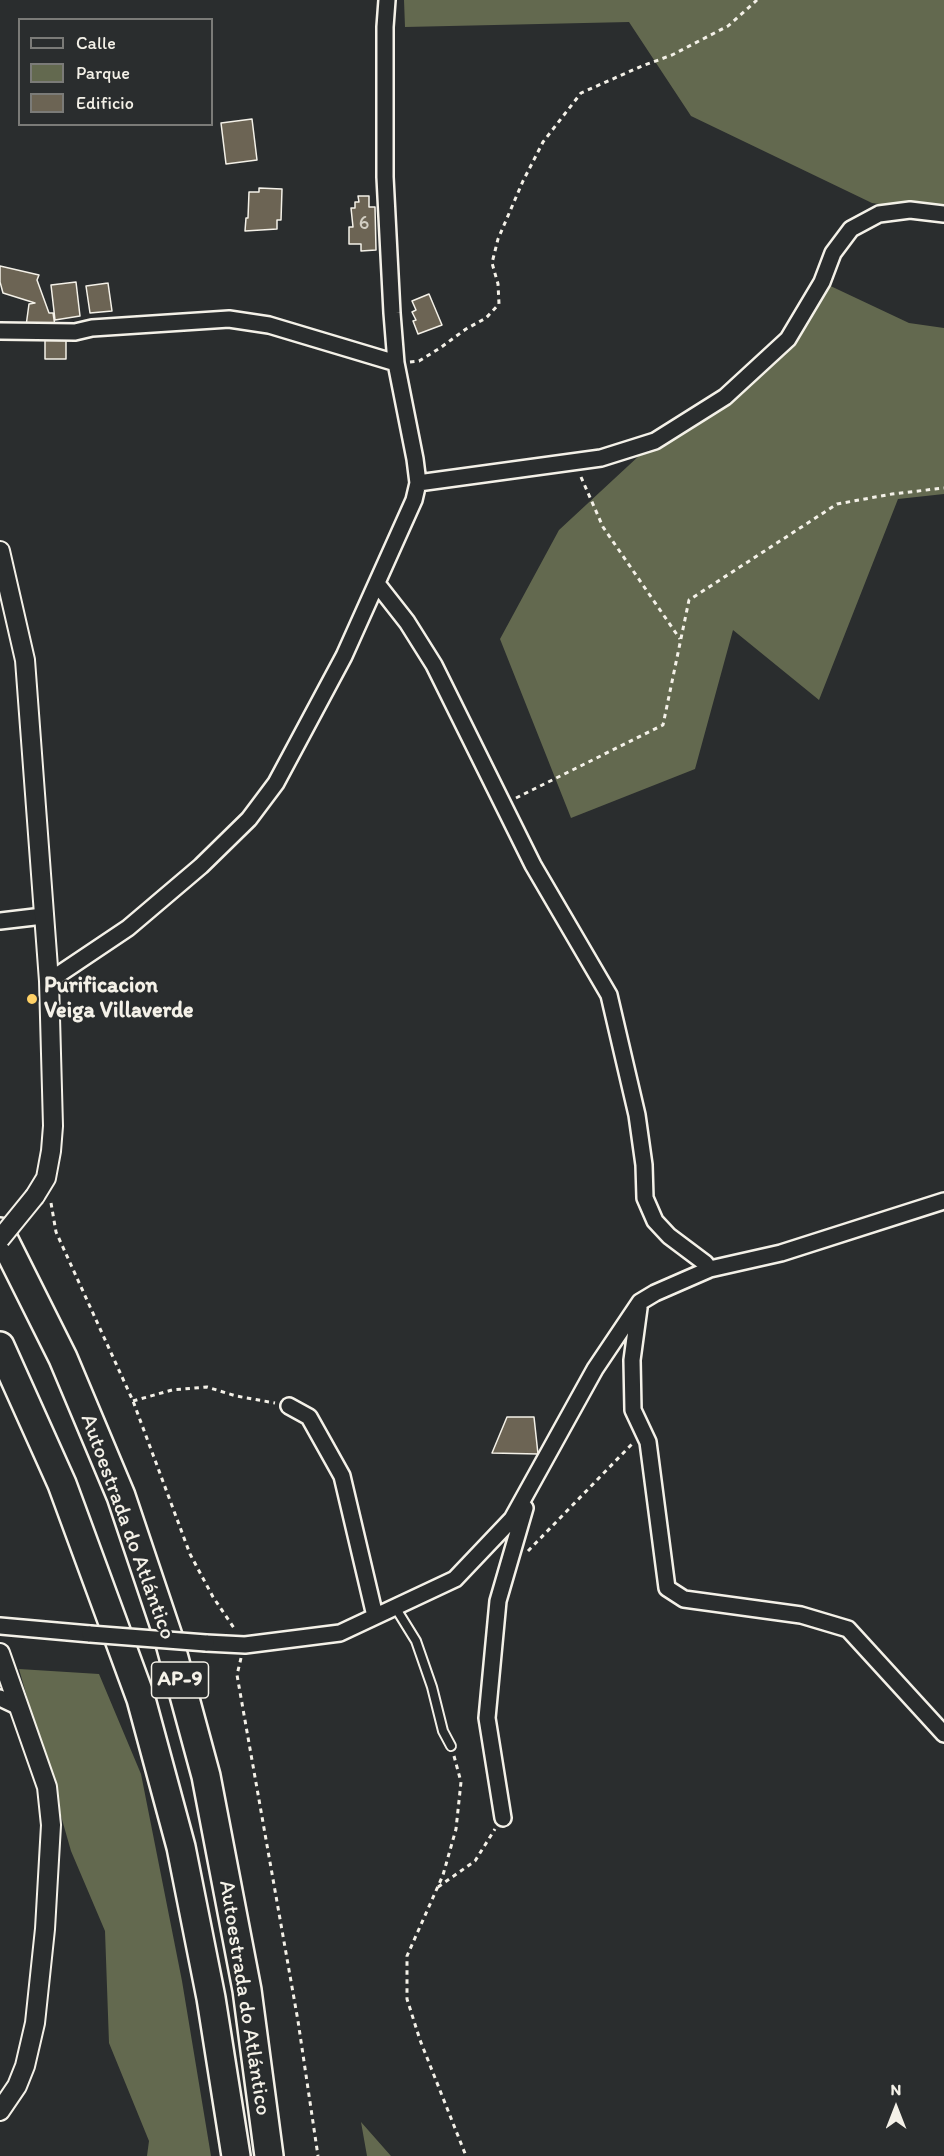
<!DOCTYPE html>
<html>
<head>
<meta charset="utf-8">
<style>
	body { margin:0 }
	#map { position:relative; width:944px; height:2156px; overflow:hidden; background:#2a2d2e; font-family:Itim,sans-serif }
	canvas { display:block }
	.legend { position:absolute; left:18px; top:18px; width:195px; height:108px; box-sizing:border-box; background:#2a2d2e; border:2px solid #7b7b78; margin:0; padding:8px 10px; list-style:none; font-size:18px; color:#f4f1e8 }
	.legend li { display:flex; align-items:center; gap:12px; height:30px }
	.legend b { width:30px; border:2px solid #7b7b78 }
	.north { position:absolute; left:866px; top:2078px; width:60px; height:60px; -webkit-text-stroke:4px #2a2d2e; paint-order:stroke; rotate:0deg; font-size:16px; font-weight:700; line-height:24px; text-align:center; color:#f4f1e8 }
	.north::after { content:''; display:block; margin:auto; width:21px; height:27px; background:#f4f1e8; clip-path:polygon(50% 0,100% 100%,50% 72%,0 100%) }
</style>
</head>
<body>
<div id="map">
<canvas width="944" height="2156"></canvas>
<ul class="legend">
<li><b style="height:8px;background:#2a2d2e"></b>Calle</li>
<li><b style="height:16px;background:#63694f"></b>Parque</li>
<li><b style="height:16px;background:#6c6454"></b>Edificio</li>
</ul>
<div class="north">N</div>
</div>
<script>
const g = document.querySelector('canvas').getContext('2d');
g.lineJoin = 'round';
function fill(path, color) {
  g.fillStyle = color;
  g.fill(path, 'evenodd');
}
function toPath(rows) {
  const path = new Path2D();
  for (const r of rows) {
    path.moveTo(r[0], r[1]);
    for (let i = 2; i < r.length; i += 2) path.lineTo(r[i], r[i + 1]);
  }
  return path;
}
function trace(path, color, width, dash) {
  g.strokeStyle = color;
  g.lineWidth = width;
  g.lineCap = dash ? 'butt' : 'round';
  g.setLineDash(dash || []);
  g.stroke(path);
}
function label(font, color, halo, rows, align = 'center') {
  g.font = font + ' Itim,sans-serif';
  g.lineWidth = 4.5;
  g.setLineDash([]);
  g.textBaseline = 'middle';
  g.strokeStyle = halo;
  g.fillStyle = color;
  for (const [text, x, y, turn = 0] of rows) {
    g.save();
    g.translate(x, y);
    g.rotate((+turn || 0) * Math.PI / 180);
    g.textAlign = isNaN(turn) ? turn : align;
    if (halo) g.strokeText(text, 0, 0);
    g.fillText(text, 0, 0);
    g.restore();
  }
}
fill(toPath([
	[404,0,944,0,944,213,872,203,691,116,629,22,405,27],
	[822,282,909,323,944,328,944,494,898,499,819,700,733,630,695,769,571,818,500,639,559,530,655,441,725,397,788,339],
	[19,1669,99,1674,141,1774,182,1981,211,2156,147,2156,149,2141,109,2043,105,1931,71,1851],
	[361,2122,391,2156,367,2156]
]), '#63694f');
const building = toPath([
	[252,119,257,160,226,164,221,123,252,119],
	[259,188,282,189,281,220,277,220,277,229,245,231,246,218,248,218,249,192,259,192,259,188],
	[358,196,369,196,369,207,375,207,376,250,361,251,361,244,349,244,349,227,353,227,351,208,355,208,355,202,359,202,358,196],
	[0,266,39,275,37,280,49,313,53,313,55,326,26,326,29,304,35,303,3,293,0,282,0,266],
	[76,282,80,316,55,320,51,285,76,282],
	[108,283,112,311,90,313,86,286,108,283],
	[429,294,442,325,418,334,413,321,416,320,412,312,416,310,412,301,429,294],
	[66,338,66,359,45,359,45,339,66,338],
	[507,1417,534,1417,538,1454,492,1453,507,1417]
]);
fill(building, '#6c6454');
trace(building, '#f4f1e8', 1.5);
const service = toPath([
	[395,1607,416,1641,432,1687,443,1731,451,1746]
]);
const minor = toPath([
	[0,331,75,332,92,328,229,319,269,325,396,363],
	[418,483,601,458,655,441,725,397,788,339,822,282,833,253,851,229,879,214,910,210,944,214],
	[378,585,407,622,434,665,533,865,609,995,637,1115,644,1165,645,1198,655,1221,669,1236,705,1263,710,1269],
	[0,921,43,916],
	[49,981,128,928,201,866,249,819,276,783,344,656,414,500,418,483,415,459,396,363,392,313,385,177,385,27,387,0],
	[639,1308,632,1360,633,1410,648,1442,667,1588,684,1599,801,1615,848,1629,944,1734],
	[289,1406,309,1417,342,1476,375,1616],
	[0,1626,90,1634],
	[206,1643,245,1645,340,1633,455,1579,512,1519,595,1369,640,1302,655,1293,710,1269,781,1253,944,1201],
	[0,1698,17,1706],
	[503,1818,487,1718,498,1601,525,1508]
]);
const tertiary = toPath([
	[0,551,25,660,49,981,53,1126,51,1151,46,1178,35,1196],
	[0,1653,47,1787,51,1825,45,1929,35,2023,25,2066,17,2086,0,2111]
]);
const motorway = toPath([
	[0,1232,63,1358,121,1496,168,1636,206,1776,247,1990,269,2156],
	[0,1346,62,1484,141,1699,181,1847,211,1998,236,2156]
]);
trace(service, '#f4f1e8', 12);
trace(minor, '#f4f1e8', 20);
trace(tertiary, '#f4f1e8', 22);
trace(motorway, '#f4f1e8', 32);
trace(toPath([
	[410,362,419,361,440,348,466,329,486,318,499,304,498,284,492,263,498,239,523,181,543,142,581,93,642,66,672,55,728,26,757,0],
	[581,477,603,527,680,639],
	[516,798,663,725,689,600,837,504,892,494,944,488],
	[51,1203,56,1232,133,1401,190,1554,213,1597,234,1628],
	[133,1401,172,1390,207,1387,236,1396,275,1403],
	[528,1551,632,1444],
	[241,1658,237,1675,298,2021,318,2156],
	[454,1756,461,1782,456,1829,443,1875,407,1956,407,1999,420,2040,466,2156],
	[438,1887,475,1861,495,1829]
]), '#f4f1e8', 3, [4.5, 4.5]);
trace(service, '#2a2d2e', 8);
trace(minor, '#2a2d2e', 15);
trace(tertiary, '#2a2d2e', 18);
trace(motorway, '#2a2d2e', 27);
const minorBridge = toPath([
	[90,1634,206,1643]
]);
const tertiaryBridge = toPath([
	[0,1239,35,1196]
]);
trace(minorBridge, '#f4f1e8', 20, []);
trace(tertiaryBridge, '#f4f1e8', 22, []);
trace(minorBridge, '#2a2d2e', 15);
trace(tertiaryBridge, '#2a2d2e', 18);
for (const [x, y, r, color] of [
	[32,999,6,"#ffd166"]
]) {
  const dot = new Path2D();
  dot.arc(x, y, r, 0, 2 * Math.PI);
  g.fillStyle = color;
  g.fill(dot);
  trace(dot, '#2a2d2e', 2);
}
label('20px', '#d2cec3', null, [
	["6",364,224]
]);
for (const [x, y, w] of [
	[180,1680,57]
]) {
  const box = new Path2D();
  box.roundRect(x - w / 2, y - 18, w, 36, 4.5);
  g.fillStyle = '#2a2d2e';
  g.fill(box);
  trace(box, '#f4f1e8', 1.5);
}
label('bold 21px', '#f4f1e8', null, [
	["AP-9",180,1680]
]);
label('bold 22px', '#f4f1e8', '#2a2d2e', [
	["Purificacion",44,986],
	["Veiga Villaverde",44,1011]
], 'left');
label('22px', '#f4f1e8', '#2a2d2e', [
	["Autoestrada do Atlántico",127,1527,70],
	["Autoestrada do Atlántico",244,1998,81]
]);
</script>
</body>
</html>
